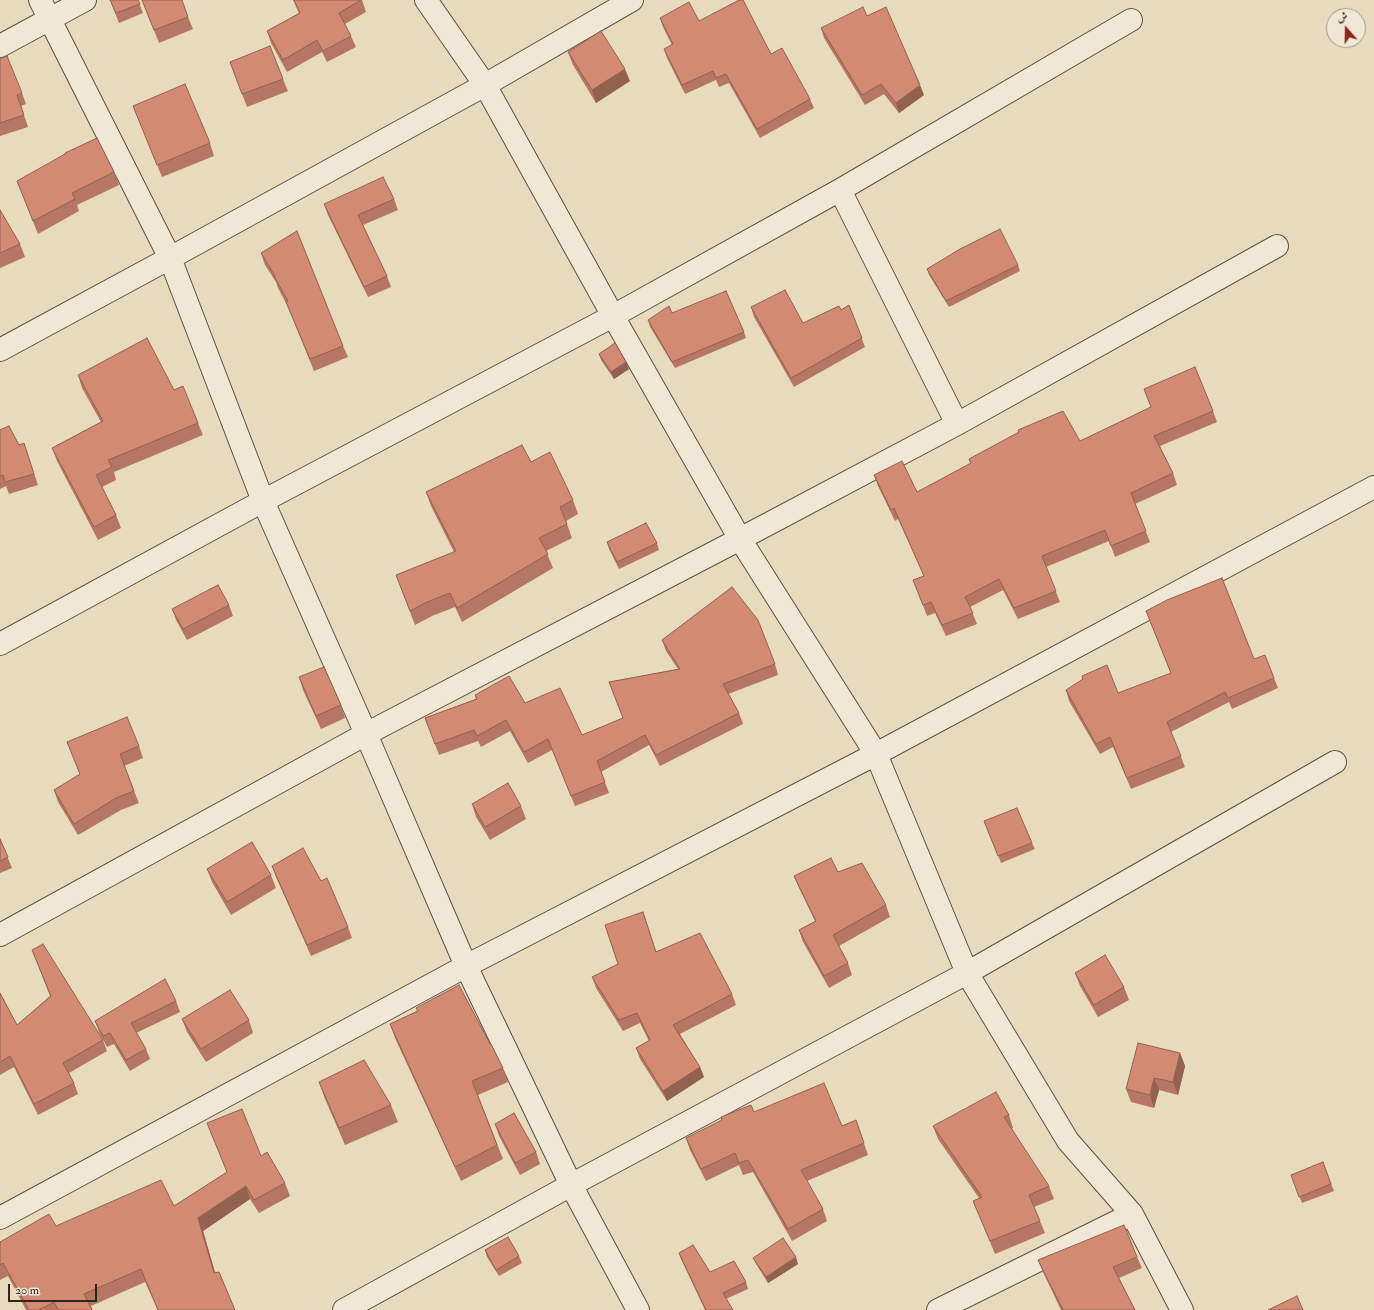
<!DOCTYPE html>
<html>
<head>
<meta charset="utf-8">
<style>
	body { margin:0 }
	#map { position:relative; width:1374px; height:1310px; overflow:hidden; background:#e8dabd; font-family:"IM FELL Double Pica",Amiri,serif }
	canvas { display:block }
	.north { position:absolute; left:1326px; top:8px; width:40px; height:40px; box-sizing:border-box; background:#f0e7d4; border:1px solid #a2998a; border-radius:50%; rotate:340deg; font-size:11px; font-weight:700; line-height:16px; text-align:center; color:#2e251b }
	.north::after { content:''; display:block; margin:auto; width:14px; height:18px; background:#8f2418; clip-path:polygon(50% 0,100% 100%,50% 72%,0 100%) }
	.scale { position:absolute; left:8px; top:1284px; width:89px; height:18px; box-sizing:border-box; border:2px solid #2e251b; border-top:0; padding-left:5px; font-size:12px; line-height:14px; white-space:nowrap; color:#2e251b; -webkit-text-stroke:3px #f0e7d4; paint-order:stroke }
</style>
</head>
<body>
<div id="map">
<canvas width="1374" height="1310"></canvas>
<div class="north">ش</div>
<div class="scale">20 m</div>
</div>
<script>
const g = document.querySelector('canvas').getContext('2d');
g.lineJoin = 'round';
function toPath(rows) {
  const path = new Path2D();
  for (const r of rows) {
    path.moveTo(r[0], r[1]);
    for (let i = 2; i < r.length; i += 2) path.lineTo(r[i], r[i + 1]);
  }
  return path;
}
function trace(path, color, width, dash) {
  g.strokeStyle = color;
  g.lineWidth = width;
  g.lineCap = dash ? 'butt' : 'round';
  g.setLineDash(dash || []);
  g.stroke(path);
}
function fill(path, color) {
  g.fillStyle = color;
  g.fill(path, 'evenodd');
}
const street = toPath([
	[40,0,170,258,263,501,366,734,466,966,571,1185,638,1310],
	[426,0,485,85,613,316,740,539,876,754,967,973,1068,1141,1132,1214,1182,1310],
	[0,46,85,0],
	[840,190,957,424],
	[0,350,170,258,485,85,632,0],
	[0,644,263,501,613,316,840,190,1131,20],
	[0,935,366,734,740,539,957,424,1277,246],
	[0,1218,466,966,876,754,1374,487],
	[344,1310,571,1185,967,973,1335,762],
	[938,1310,1132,1214]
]);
trace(street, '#5c5244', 24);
trace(street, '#f0e7d4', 22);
fill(toPath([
	[110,0,138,0,143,13,119,23],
	[142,0,188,17,193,29,159,43],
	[293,0,362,0,366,12,345,24,351,36,356,47,327,62,322,52,287,72,271,43,267,31,299,13],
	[867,16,924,95,899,113,884,94,865,105,824,38,821,28],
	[660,18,699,21,771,54,810,99,814,108,760,138,729,83,719,87,716,80,685,94,667,58,664,49,672,45,663,27],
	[568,52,630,81,596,103,573,65],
	[0,59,22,93,26,104,21,106,28,127,0,136],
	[230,62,283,79,288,91,247,107],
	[133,106,210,143,214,156,162,177],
	[114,172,119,185,77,205,79,211,38,234,17,181],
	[394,199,398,210,363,225,387,276,391,287,368,297,328,215,324,204],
	[0,210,20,244,25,257,0,268],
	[261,253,343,346,348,357,314,371,287,305,278,288,276,282,265,265],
	[1018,265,1020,271,949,307,929,275,927,269],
	[849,305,865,347,794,387,754,317,751,307,803,323,841,310],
	[672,313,744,332,746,338,675,368,650,327,648,320],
	[599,354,629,369,614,379,601,360],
	[78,375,174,390,198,423,203,435,114,472,116,480,102,487,116,515,121,528,98,540,57,461,52,448,101,422,82,388],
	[1144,389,1213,411,1217,422,1160,446,1173,473,1177,485,1135,504,1150,542,1115,557,1109,541,1046,567,1060,602,1018,619,1003,590,970,607,977,624,946,636,935,613,927,616,913,580,924,576,898,519,895,521,878,486,874,475,917,492,971,464,969,459,1080,441,1151,407],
	[0,430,19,445,24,443,38,485,9,494,6,486,0,489],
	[531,462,573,500,578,514,566,521,572,538,546,551,553,568,462,622,455,607,432,616,415,625,396,575,454,552,431,506,426,492],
	[607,542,657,543,659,550,619,569,609,549],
	[229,605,233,616,187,640,176,620,172,609],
	[1146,611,1254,659,1274,678,1278,688,1232,709,1229,702,1171,732,1185,767,1131,789,1113,747,1100,754,1069,701,1066,690,1118,693,1171,674],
	[662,640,775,664,778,675,728,694,739,713,743,724,660,766,649,745,601,772,609,793,575,806,552,750,528,763,510,731,481,747,478,741,439,755,425,718,476,699,475,695,525,703,582,735,623,718,609,682,678,669,666,651],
	[299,677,341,705,345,718,321,729,303,690],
	[67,742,139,746,143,758,124,766,139,803,121,810,78,835,58,802,54,790,80,774],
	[472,804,521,806,526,819,490,840,476,817],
	[984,821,1032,843,1035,849,1001,863],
	[0,839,12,868,0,873],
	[272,866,321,881,348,927,352,938,311,956,276,877],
	[207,869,271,875,276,888,231,915,212,882],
	[838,872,886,905,890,917,839,946,848,963,852,975,829,988,803,942,799,930,815,921,799,888,794,876],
	[643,912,656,952,732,994,736,1005,680,1034,700,1067,704,1077,667,1101,640,1059,636,1048,649,1041,640,1023,623,1031,596,988,592,977,618,964],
	[32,950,103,1040,107,1051,69,1073,74,1083,78,1094,38,1115,14,1067,0,1075,0,993,17,1025,50,996],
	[1075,973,1124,987,1129,1000,1098,1017,1080,986],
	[176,1001,180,1012,136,1033,146,1049,150,1059,130,1071,114,1044,107,1047,99,1032,95,1021],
	[416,1008,503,1068,508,1082,478,1095,503,1159,461,1181,395,1038,390,1024,417,1011],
	[182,1019,249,1020,253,1033,206,1062,187,1032],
	[1180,1053,1185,1066,1178,1095,1159,1090,1154,1108,1131,1102,1126,1089],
	[319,1082,391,1105,398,1122,345,1145,325,1099],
	[754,1112,842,1126,856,1120,868,1155,807,1181,823,1209,827,1221,792,1241,753,1172,743,1175,739,1165,706,1181,690,1150,686,1138],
	[1009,1115,1013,1128,1011,1129,1049,1186,1054,1199,1034,1207,1045,1233,995,1254,973,1201,979,1198,938,1139,933,1126],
	[207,1123,261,1156,285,1183,290,1196,259,1213,250,1199,203,1231,215,1273,235,1310,158,1310,145,1282,91,1306,92,1310,26,1310,8,1276,0,1280,0,1242,56,1226,174,1206,227,1172],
	[495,1124,536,1152,540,1164,520,1175,499,1136],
	[1323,1162,1334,1191,1302,1203,1291,1175],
	[485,1250,519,1256,522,1263,499,1276,487,1257],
	[679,1253,710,1272,746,1282,748,1289,726,1299,733,1310,705,1310,681,1259],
	[1137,1257,1142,1268,1119,1278,1135,1310,1061,1310,1043,1272,1038,1260],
	[753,1258,798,1264,768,1283,756,1264]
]), '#b57763');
fill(toPath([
	[625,69,630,81,596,103,592,90],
	[920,85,924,95,899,113,896,103],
	[626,362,629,369,614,379,611,372],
	[1180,1053,1185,1066,1178,1095,1173,1082],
	[700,1067,704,1077,667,1101,663,1091],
	[1154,1078,1159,1090,1154,1108,1150,1095],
	[246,1186,250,1199,203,1231,219,1286,214,1273,198,1218],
	[796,1257,798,1264,768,1283,766,1277]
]), '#936150');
const building = toPath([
	[110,0,138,0,140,4,116,13,110,0],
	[142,0,182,0,188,17,154,30,142,0],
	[294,0,361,0,339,13,351,36,323,51,317,40,283,60,267,31,300,13,294,0],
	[739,0,743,0,771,54,782,48,810,99,757,129,726,74,716,78,713,71,682,85,664,49,673,44,660,18,689,2,699,21,739,0],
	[863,7,867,16,886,7,920,85,896,103,881,84,862,95,821,28,863,7],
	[601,31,625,69,592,90,568,52,601,31],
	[270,46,283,79,242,94,230,62,270,46],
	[7,56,22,93,17,95,24,115,0,123,0,59,7,56],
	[185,84,210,143,157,165,133,106,185,84],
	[97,138,114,172,72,193,75,199,33,221,17,181,65,154,65,153,97,138],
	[383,177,394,199,358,215,387,276,364,287,324,204,383,177],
	[0,210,20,244,0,253,0,210],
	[1000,229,1018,265,946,301,927,269,960,249,1000,229],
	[297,231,343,346,310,359,286,302,288,301,274,276,275,276,261,253,297,231],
	[785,290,803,323,839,306,841,310,849,305,862,338,791,378,751,307,785,290],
	[726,291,744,332,672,362,648,320,669,306,672,313,726,291],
	[147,338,174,390,183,386,198,423,108,460,112,467,96,475,116,515,94,527,52,448,103,421,78,375,147,338],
	[615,343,626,362,611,372,599,354,615,343],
	[1195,367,1213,411,1154,436,1173,473,1131,493,1146,531,1111,546,1105,530,1042,556,1056,591,1014,608,999,579,965,597,973,613,942,625,931,602,923,605,913,580,924,576,894,508,891,510,874,475,902,461,917,492,971,463,969,459,1019,432,1018,430,1063,411,1080,441,1151,407,1144,389,1195,367],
	[9,426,19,445,24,443,34,474,5,482,3,475,0,476,0,430,9,426],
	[522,445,531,462,550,452,573,500,560,507,567,524,539,538,548,554,457,608,450,593,427,602,410,611,396,575,456,551,426,492,522,445],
	[646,523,657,543,617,562,607,542,646,523],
	[1222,578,1254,659,1265,655,1274,678,1228,698,1225,692,1167,722,1181,756,1127,778,1110,737,1096,744,1066,690,1083,679,1082,676,1107,665,1118,693,1171,673,1146,611,1167,600,1222,578],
	[218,585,229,605,183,629,172,609,218,585],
	[732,587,758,620,775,664,723,684,739,713,656,755,645,735,597,761,605,782,571,796,548,739,524,752,506,720,477,736,474,730,435,744,425,718,477,699,475,695,509,676,525,703,560,688,582,735,623,718,609,682,680,669,662,640,732,587],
	[324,667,341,705,316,716,299,677,324,667],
	[127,717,139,746,120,754,134,791,116,798,74,824,54,790,80,774,67,742,127,717],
	[508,783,521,806,485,827,472,804,508,783],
	[1017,808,1032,843,998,856,984,821,1017,808],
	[0,839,8,857,0,861,0,839],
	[252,842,271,875,227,902,207,869,252,842],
	[303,848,321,881,327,878,348,927,307,945,272,866,303,848],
	[831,858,838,872,862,863,886,905,833,935,848,963,824,976,799,930,816,921,794,876,831,858],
	[643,912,656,952,700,933,732,994,673,1025,700,1067,663,1091,636,1048,650,1040,637,1013,619,1020,592,977,618,964,605,925,643,912],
	[43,944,103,1040,63,1063,74,1083,34,1104,10,1056,0,1062,0,993,17,1025,51,996,32,950,43,944],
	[1105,955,1124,987,1094,1005,1075,973,1105,955],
	[165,979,176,1001,131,1023,146,1049,126,1060,110,1033,103,1036,95,1021,165,979],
	[459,985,490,1044,491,1044,503,1068,472,1081,497,1145,455,1167,390,1024,418,1011,416,1008,459,985],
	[230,990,249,1020,201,1049,182,1019,230,990],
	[1138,1043,1180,1053,1173,1082,1154,1078,1150,1095,1126,1089,1138,1043],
	[364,1060,391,1105,339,1128,319,1082,364,1060],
	[824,1083,842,1126,856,1120,864,1143,801,1170,823,1209,788,1229,748,1160,739,1163,735,1153,701,1169,686,1138,722,1120,721,1117,751,1105,754,1112,824,1083],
	[996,1092,1009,1115,1004,1117,1049,1186,1029,1195,1040,1221,990,1241,973,1201,982,1197,933,1126,996,1092],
	[242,1109,261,1156,267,1152,285,1183,254,1200,246,1186,198,1218,214,1273,219,1272,235,1310,158,1310,141,1269,84,1294,92,1310,58,1310,54,1302,39,1310,29,1310,3,1263,0,1265,0,1242,49,1214,56,1226,161,1180,174,1206,227,1172,207,1123,242,1109],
	[514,1113,536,1152,515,1163,495,1124,514,1113],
	[1323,1162,1331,1184,1299,1197,1291,1175,1323,1162],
	[1124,1225,1137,1257,1113,1267,1135,1310,1063,1310,1038,1260,1124,1225],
	[508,1237,519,1256,496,1270,485,1250,508,1237],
	[783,1238,796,1257,766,1277,753,1258,783,1238],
	[693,1245,710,1272,734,1261,746,1282,723,1293,733,1310,706,1310,705,1308,679,1253,693,1245],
	[1297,1296,1303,1310,1268,1310,1297,1296]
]);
fill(building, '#d28a73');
trace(building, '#936150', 1);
</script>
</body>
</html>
